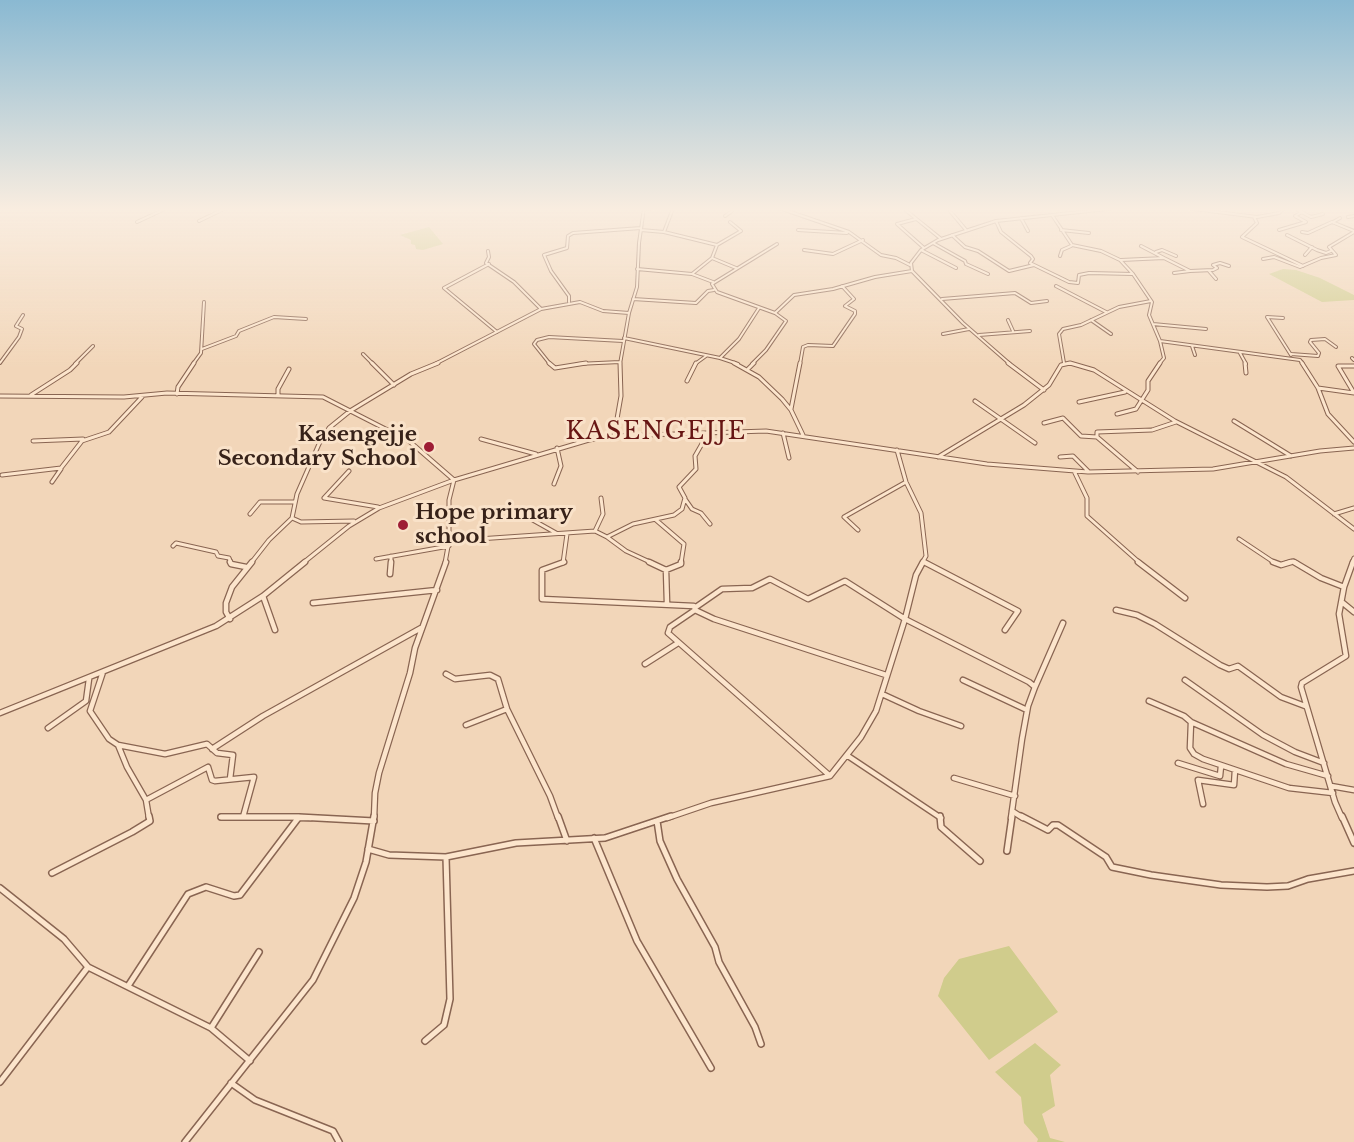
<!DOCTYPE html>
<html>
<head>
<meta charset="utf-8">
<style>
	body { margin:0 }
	canvas { display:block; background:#f2d6b9 }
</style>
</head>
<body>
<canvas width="1354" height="1142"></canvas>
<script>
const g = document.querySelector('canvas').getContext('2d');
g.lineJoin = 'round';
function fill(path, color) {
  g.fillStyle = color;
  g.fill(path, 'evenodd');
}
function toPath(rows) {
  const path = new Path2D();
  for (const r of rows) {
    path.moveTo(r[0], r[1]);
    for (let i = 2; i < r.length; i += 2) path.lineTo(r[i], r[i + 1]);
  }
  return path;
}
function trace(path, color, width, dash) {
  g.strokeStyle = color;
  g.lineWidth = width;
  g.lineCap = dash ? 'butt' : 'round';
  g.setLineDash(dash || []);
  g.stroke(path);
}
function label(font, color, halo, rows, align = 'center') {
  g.font = font + ' "Libre Baskerville",serif';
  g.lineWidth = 6;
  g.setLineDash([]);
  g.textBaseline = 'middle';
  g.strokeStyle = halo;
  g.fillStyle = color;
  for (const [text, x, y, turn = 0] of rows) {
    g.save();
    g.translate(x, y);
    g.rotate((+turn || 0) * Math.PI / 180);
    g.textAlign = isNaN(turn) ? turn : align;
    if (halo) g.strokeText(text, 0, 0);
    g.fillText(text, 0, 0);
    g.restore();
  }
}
fill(toPath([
	[429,227,443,244,423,250,416,249,415,245,411,244,411,240,400,235],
	[1283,269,1296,270,1320,278,1354,295,1354,300,1322,302,1269,274],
	[1009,946,1058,1012,989,1060,938,996,944,978,959,959],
	[1035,1043,1061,1065,1050,1075,1055,1106,1042,1114,1050,1138,1065,1142,1037,1142,1038,1139,1024,1123,1021,1097,995,1072]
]), '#d0cc8c');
const minorFar3 = toPath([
	[721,208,733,208],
	[779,208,849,232,881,255,896,258,910,265],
	[903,208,940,238],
	[1186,208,1257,217,1279,213,1285,208],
	[1294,208,1311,217,1323,214],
	[644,209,661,208],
	[950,211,966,230],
	[1052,215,1072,245,1101,251,1120,260,1133,274,1152,302,1149,315,1160,341,1164,358,1159,364],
	[725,216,732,211,730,209],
	[1254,217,1257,223,1242,237,1303,266],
	[1348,217,1354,216],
	[1021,218,1028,231],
	[916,219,897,224,924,248],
	[199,221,226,208],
	[996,221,1001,232,1031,256,1033,259,1030,263,1069,282,1078,283,1079,275,1089,273,1133,274],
	[137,222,167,208],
	[1333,222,1340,218],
	[641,230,664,232,717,245],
	[798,230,847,233],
	[1061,230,1089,233],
	[1279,230,1306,222,1295,216,1302,212],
	[664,232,672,211,670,208],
	[1302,232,1308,233,1332,222,1354,231],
	[952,235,965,247,978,251,1009,271,1034,265],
	[1287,235,1317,250,1326,253,1331,251],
	[933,243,965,261,966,264,988,274],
	[804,250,833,254,863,240],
	[921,250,956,268],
	[488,251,489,257,486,263,514,282,541,309],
	[1156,252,1162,250,1176,256],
	[1305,255,1312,247],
	[1060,256,1062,250,1071,246],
	[712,258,736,268],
	[1164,258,1190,271,1174,273],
	[1263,259,1274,257,1300,267,1321,258,1336,255,1329,247,1354,232],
	[1121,260,1164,258,1141,246],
	[489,264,444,288,497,332],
	[637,269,692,274,713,282],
	[1190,271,1213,270,1217,268,1213,265,1220,263,1229,266],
	[1209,271,1216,279],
	[692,274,712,258,717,245,741,231,730,222],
	[1056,286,1106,312],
	[633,299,696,303,708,291,714,290],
	[942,299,1015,293,1031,303,1047,301],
	[569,302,569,296,551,271,544,255,567,248,568,236,573,233,641,228],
	[775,313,717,292,712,284,777,244],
	[1283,318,1267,317,1291,355],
	[1008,320,1013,331],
	[1091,320,1111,334],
	[1153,324,1206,329],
	[943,334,969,329],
	[979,335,1030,331],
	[624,338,720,358,738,364],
	[1160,341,1300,360,1303,364],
	[1192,346,1195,355],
	[202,349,236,336,239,331,274,317,306,319],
	[1240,353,1246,364],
	[363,354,373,364],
	[1291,354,1318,356,1319,353,1310,342,1311,340,1325,339,1336,347],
	[721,357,739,339,759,308],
	[1352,358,1354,360],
	[0,363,19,337,22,329,16,326,23,315],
	[1064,363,1059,334,1063,329,1081,325,1119,307,1151,301],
	[75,364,93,346],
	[193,364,201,353,204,302],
	[435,364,541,309,580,302,603,311,629,313],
	[550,364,534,344,537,340,549,337,623,341],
	[577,364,620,362],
	[620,364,629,313,637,287,639,243,644,208],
	[695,364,706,356],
	[752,364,766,350,786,321,775,313,794,295,833,289,875,277,912,271],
	[800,364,803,347,808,345,833,346,855,314,855,311,845,306,854,299,842,286],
	[1010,364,963,323,912,271,911,263,921,250,938,240,996,221,1117,208],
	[1064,364,1074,364]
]);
const minorFar2 = toPath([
	[372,363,394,385],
	[549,363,555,368,586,363],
	[734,363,759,377,782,399,791,410,803,435],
	[1008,363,1044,390],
	[1245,363,1246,373],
	[1302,363,1318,388,1328,414,1354,442],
	[1354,366,1338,366,1354,393],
	[748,369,754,363],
	[687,381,696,363],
	[1318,388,1354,393],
	[177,394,178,387,194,363],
	[31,395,70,370,77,363],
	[278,395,278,389,289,369],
	[0,396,124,397,167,393,323,397,409,441,454,480,449,500,449,541,445,563],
	[975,401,1035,443],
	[1079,402,1125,392],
	[791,409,800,363],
	[1117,414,1136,409,1148,390,1148,381,1160,363],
	[1234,421,1291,456],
	[1044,423,1063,418,1081,436,1097,437],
	[783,433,789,458],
	[614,436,621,396,620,363],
	[481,439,536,454],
	[33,441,83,439],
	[897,450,906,482,921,513,926,556,922,563],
	[938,457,1024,405,1049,385,1061,365,1070,363,1094,370,1175,421,1286,477,1354,529],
	[1060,457,1073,456,1088,471],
	[349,471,324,498,378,507],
	[1074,471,1087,498,1087,516,1140,563],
	[1138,472,1097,437,1097,432,1152,430,1176,422],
	[2,475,61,468,82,441,109,432,142,397],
	[52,482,61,469],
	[554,484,561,466,557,448],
	[685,499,692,509,701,513,710,524],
	[250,514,260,502,294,502],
	[1334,514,1354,508],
	[292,518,301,522,354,521],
	[531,519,556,533],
	[656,520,684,544,681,563],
	[858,530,844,517,906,482],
	[595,531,603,514,601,498],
	[607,537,626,551,652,563],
	[1239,539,1275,563],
	[449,541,595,531,607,537,633,524,674,515,682,509,685,498,679,487,696,469,695,456,707,435],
	[173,546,176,543,216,552,218,556,229,558,231,563],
	[376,559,449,546],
	[924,562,926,563],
	[251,563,269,540,292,518,297,494,319,444,329,428,350,411,411,374,438,363],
	[303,563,349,526,379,508,454,480,589,440,614,436,766,431,987,464,1088,472,1213,469,1320,451,1354,448],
	[391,563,391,556],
	[563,563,567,534],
	[1286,563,1293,561,1297,563],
	[1352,563,1354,558]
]);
const minorFar1 = toPath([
	[230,562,231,564,246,567],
	[564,562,542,570,542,599,694,606,695,610,670,627,668,633,829,775],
	[649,562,666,570,667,603],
	[924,562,1018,611,1005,630],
	[1138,562,1185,598],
	[1273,562,1281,565,1291,562],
	[1294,562,1321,578,1344,587],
	[666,570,681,564,681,562],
	[390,574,391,562],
	[263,596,275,630],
	[313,603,437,590],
	[1343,603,1354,612],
	[696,607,722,589,752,588,770,579,808,599,845,581,905,619,1029,682,1035,687,1028,706,1022,739,1011,818],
	[695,610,714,619,886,675],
	[1116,610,1137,615,1155,624,1220,665,1229,669,1238,666,1281,697,1305,706],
	[230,619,226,612,226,603,232,587,252,562],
	[645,664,678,643],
	[103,672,90,711,109,739,118,745,127,767,146,800,149,818],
	[446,674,455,679,490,675,498,679,507,709,550,796,558,818],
	[963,680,1027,710],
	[1185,680,1263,735,1295,752,1324,763],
	[1035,687,1063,623],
	[882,694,919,711,961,726],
	[1149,701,1184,716,1191,722,1190,748,1194,754,1203,759,1289,788,1333,793],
	[0,713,216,626,263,596,305,562],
	[1191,722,1286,764,1328,776],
	[466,725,507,709],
	[48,728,86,701,89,679],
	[118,745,165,754,207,744,217,753,233,755,230,779],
	[212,749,263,716,421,628],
	[848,756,941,818],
	[1178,763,1220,776,1221,766],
	[954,778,1015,796],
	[1331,786,1354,790],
	[146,800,208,767,212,780,215,781,254,777,243,817],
	[1203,804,1198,780,1234,785,1235,770],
	[1012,811,1023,818],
	[221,817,299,817],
	[299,818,311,818],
	[374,818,375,793,379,773,410,673,415,648,446,562],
	[667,818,711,803,830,776,861,737,876,711,905,619,916,575,923,562],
	[1342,818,1335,802,1301,687,1302,683,1346,656,1339,614,1344,587,1353,562]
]);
const minor = toPath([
	[558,816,567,841],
	[940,816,941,827,980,861],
	[1021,816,1048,830,1053,825,1058,825,1106,857,1112,867,1151,875,1221,885,1267,887,1288,886,1308,879,1354,871],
	[1342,816,1354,843],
	[221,817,299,817],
	[657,821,660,841,677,879,715,947,719,962,755,1027,761,1044],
	[594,838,637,941,711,1068],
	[368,849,389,855,446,857,516,843,605,838,671,816],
	[1007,851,1012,816],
	[52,873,132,832,150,821,149,816],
	[0,888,64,939,88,967,211,1028,250,1061],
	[128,986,188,894,206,887,234,896,240,895,299,817,374,821],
	[211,1028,259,952],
	[425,1041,444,1025,450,999,446,857],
	[0,1082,88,967],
	[231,1083,255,1100,333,1131,339,1142],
	[185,1142,313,980,354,898,366,862,374,816]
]);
trace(minorFar3, '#896552', 4);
trace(minorFar2, '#896552', 5);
trace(minorFar1, '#896552', 7);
trace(minor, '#896552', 8);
trace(minorFar3, '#fce5cc', 2);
trace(minorFar2, '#fce5cc', 3);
trace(minorFar1, '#fce5cc', 4.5);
trace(minor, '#fce5cc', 5);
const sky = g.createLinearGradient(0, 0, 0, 368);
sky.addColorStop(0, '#8ab9d2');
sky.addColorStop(0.57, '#f9ede0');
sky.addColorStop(1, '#f9ede000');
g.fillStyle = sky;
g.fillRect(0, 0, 1354, 368);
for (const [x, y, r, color] of [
	[429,447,6,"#9e1d35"],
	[403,525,6,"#9e1d35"]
]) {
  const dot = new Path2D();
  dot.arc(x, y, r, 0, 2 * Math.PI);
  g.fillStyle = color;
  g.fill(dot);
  trace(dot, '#f9e2c9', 2);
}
label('bold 21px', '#372219', '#f9e2c9', [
	["Kasengejje",417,435],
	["Secondary School",417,459],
	["Hope primary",415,513,"left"],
	["school",415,537,"left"]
], 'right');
g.letterSpacing = '1.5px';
label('24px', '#671614', '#f9e2c9', [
	["KASENGEJJE",656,432]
]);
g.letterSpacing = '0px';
</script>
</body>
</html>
